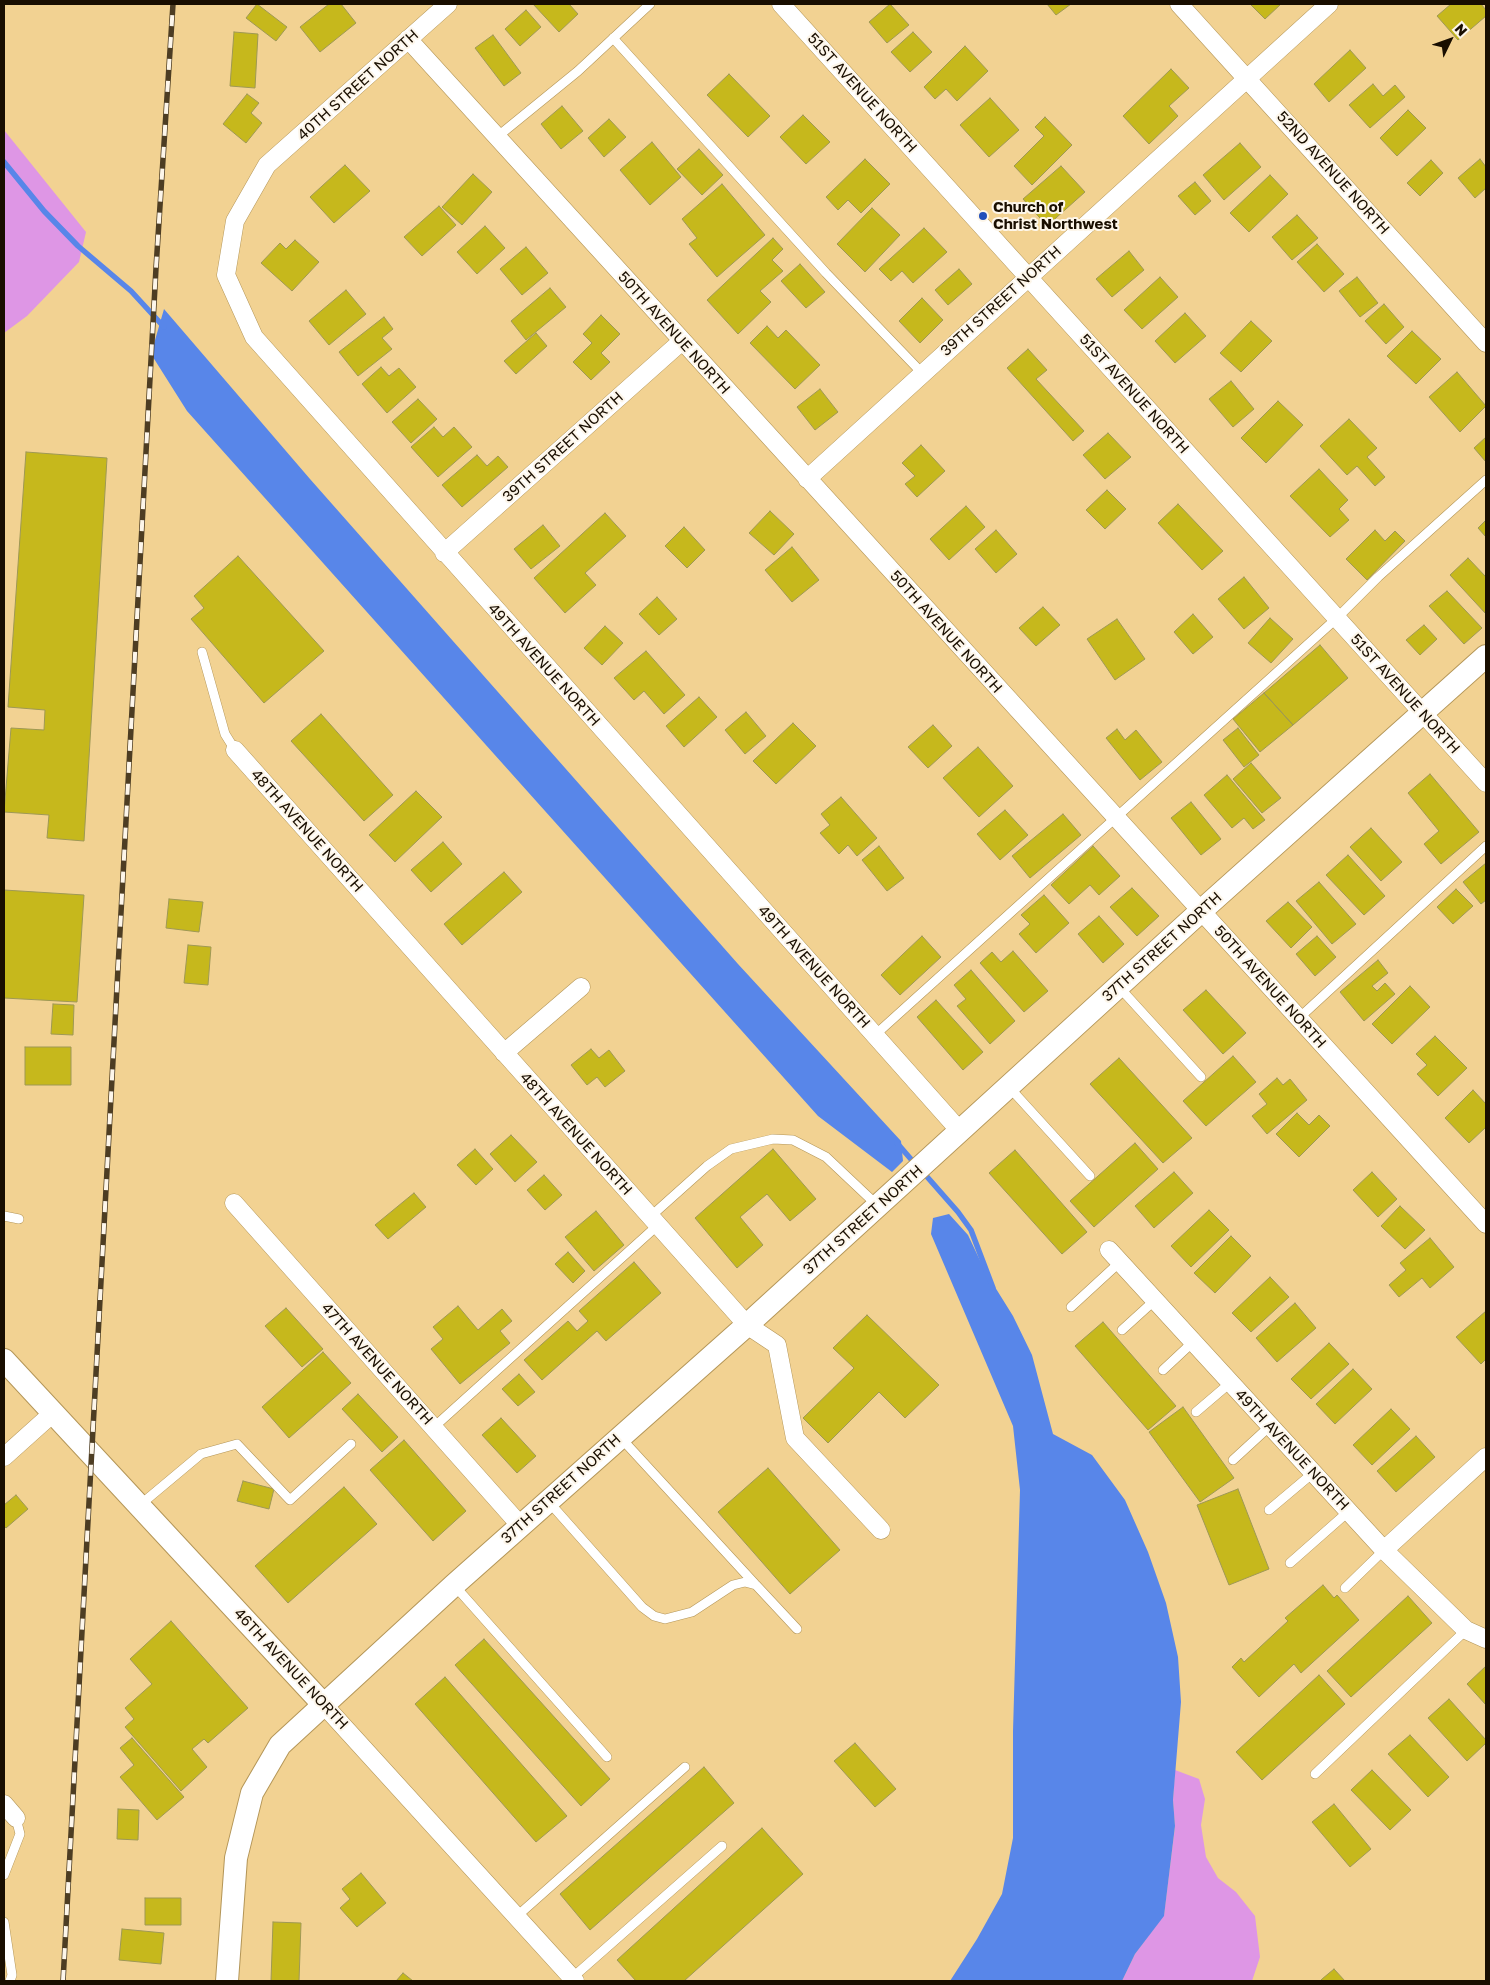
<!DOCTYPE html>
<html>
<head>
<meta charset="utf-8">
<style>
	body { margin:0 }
	#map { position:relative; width:1490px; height:1985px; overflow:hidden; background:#f2d292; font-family:"Golos Text",sans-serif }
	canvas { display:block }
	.frame { position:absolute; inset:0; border:5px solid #190e00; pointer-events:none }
	.north { position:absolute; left:1425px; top:15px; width:50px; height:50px; -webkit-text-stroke:4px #fdf6ea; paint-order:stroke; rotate:48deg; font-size:14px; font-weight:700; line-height:20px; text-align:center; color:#190e00 }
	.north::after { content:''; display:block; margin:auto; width:18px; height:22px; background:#190e00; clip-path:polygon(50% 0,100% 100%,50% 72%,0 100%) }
</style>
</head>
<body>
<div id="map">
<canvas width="1490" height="1985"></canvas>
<div class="frame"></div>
<div class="north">N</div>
</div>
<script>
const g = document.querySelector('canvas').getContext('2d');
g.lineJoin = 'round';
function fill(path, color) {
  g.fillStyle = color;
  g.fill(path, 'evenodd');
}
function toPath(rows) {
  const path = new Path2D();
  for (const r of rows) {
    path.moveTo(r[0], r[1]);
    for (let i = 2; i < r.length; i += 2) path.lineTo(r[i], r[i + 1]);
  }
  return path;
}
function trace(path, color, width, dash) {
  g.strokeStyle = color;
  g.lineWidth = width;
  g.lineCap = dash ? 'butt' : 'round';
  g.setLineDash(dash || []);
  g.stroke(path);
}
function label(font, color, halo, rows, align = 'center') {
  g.font = font + ' "Golos Text",sans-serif';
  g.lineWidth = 4;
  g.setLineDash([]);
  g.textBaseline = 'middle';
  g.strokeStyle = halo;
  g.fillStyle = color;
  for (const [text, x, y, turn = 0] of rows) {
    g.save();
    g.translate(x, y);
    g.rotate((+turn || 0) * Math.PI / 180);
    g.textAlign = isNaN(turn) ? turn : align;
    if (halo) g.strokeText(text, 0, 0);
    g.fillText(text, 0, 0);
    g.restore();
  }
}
fill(toPath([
	[4,130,86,232,79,262,27,316,4,333],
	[1175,1770,1199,1779,1205,1799,1201,1825,1206,1857,1218,1878,1236,1892,1255,1916,1260,1957,1252,1981,1122,1981,1135,1954,1164,1915,1175,1827,1173,1800]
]), '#de96e5');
fill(toPath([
	[164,309,310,479,738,964,901,1141,903,1161,892,1172,818,1116,187,411,151,354],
	[949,1214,968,1235,985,1271,1013,1316,1032,1355,1053,1434,1092,1455,1125,1500,1148,1552,1166,1603,1178,1657,1181,1702,1173,1800,1175,1826,1164,1916,1135,1954,1122,1981,950,1981,977,1939,1002,1894,1013,1838,1013,1731,1020,1490,1013,1426,931,1234,933,1218]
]), '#5886e9');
trace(toPath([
	[4,162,44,211,78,246,131,291,164,327],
	[897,1143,916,1165],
	[922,1171,958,1212,971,1230,993,1288]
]), '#5886e9', 5.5);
const building = toPath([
	[257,4,287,27,276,41,246,18,257,4],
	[329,4,341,4,356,23,320,52,300,27,329,4],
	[533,4,569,4,578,14,559,32,533,4],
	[890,4,909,25,887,43,869,22,890,4],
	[1047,4,1071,4,1056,15,1047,4],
	[1250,4,1281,4,1265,19,1250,4],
	[1451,4,1481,4,1486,10,1486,16,1458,40,1437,16,1451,4],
	[526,10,541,27,520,46,505,29,526,10],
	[234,32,258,34,255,88,230,86,234,32],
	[913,32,932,52,910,72,891,52,913,32],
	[493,35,521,73,504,86,475,48,493,35],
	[965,46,988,71,957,101,946,89,935,99,924,87,965,46],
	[1350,50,1366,68,1329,102,1314,84,1350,50],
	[1171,69,1189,88,1169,106,1178,116,1149,144,1123,116,1171,69],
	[729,74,770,116,748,137,707,95,729,74],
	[1373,84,1383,96,1395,85,1405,97,1370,128,1349,105,1373,84],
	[247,94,259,103,251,113,262,123,246,143,223,124,247,94],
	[990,98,1019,130,989,157,960,125,990,98],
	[562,106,583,131,561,149,541,124,562,106],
	[1408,110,1426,128,1397,156,1380,138,1408,110],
	[803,115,830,142,806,164,780,137,803,115],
	[1045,117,1072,145,1032,185,1014,166,1044,136,1035,127,1045,117],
	[609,119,626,137,604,157,588,138,609,119],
	[652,142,681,177,650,205,620,170,652,142],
	[1240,143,1261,167,1224,200,1203,175,1240,143],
	[699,149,723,175,702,195,677,169,699,149],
	[865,159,890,184,861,213,848,200,838,210,826,197,865,159],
	[1480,159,1486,167,1486,188,1475,198,1458,178,1480,159],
	[1431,160,1443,173,1420,196,1407,183,1431,160],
	[345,165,370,191,334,223,310,197,345,165],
	[1061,166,1085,192,1047,226,1023,199,1061,166],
	[473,174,492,192,462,225,442,207,473,174],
	[1270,175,1288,194,1249,232,1230,213,1270,175],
	[1195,182,1211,201,1195,215,1178,196,1195,182],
	[722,184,765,235,717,277,689,244,697,238,682,219,722,184],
	[439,206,456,225,422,256,404,237,439,206],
	[872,208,900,235,865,272,837,244,872,208],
	[1297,215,1318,238,1292,260,1272,237,1297,215],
	[485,226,505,248,477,274,457,252,485,226],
	[924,228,947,252,913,283,902,271,891,281,879,269,924,228],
	[773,238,783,249,772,260,783,271,760,291,771,302,738,334,707,300,773,238],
	[295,240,319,262,292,291,261,263,280,243,286,249,295,240],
	[1317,244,1344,274,1324,292,1297,262,1317,244],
	[526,247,548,273,522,295,500,269,526,247],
	[1129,251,1144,270,1112,297,1096,279,1129,251],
	[800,264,825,292,806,308,781,281,800,264],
	[959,269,972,284,948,305,935,290,959,269],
	[1160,277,1178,297,1142,329,1124,310,1160,277],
	[1357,277,1378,303,1360,317,1339,291,1357,277],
	[550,288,566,307,526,340,511,321,550,288],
	[346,290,366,314,329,345,309,321,346,290],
	[922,298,943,320,920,343,899,321,922,298],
	[1384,304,1404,327,1386,344,1365,321,1384,304],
	[1185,313,1206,336,1175,363,1155,341,1185,313],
	[601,315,620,334,601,353,610,362,591,380,573,362,592,343,583,334,601,315],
	[384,317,393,329,382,338,392,349,358,376,339,352,384,317],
	[1251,321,1272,341,1241,372,1220,353,1251,321],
	[767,326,778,338,786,330,820,365,795,389,750,343,767,326],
	[1412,331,1441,359,1416,384,1387,356,1412,331],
	[536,333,547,346,516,374,504,361,536,333],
	[1028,349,1047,370,1036,379,1084,431,1073,441,1007,368,1028,349],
	[381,367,389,376,399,368,416,387,387,413,362,384,381,367],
	[1457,372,1486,406,1460,432,1429,397,1457,372],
	[1231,381,1254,409,1233,427,1209,399,1231,381],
	[820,389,838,412,815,430,797,407,820,389],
	[418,399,437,419,411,443,392,422,418,399],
	[1278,401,1303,425,1266,463,1241,438,1278,401],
	[1349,419,1377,448,1367,457,1385,477,1375,486,1357,466,1347,475,1320,446,1349,419],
	[434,427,443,437,454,427,472,447,438,477,411,447,434,427],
	[1108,433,1131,457,1105,479,1083,455,1108,433],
	[1486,437,1486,462,1474,448,1486,437],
	[921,445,945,471,917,497,905,484,915,476,902,463,921,445],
	[26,452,107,458,84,841,47,838,49,815,4,812,11,728,44,730,45,710,8,707,26,452],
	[477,455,487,466,498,456,508,467,462,507,442,485,477,455],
	[1319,469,1348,500,1339,509,1349,520,1330,537,1290,496,1319,469],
	[1107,490,1126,509,1105,529,1086,510,1107,490],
	[1178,504,1223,551,1202,570,1158,523,1178,504],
	[966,506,985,527,949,560,930,539,966,506],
	[770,511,794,534,774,555,749,533,770,511],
	[605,513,626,536,585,573,596,585,565,613,534,578,605,513],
	[1486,520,1486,537,1478,528,1486,520],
	[543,525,560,546,531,569,514,549,543,525],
	[684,527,705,550,687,568,665,546,684,527],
	[996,530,1017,554,996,573,975,549,996,530],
	[1375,530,1385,541,1395,531,1405,541,1367,580,1346,559,1375,530],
	[792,547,819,580,792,602,765,570,792,547],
	[238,556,324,651,264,703,191,619,204,608,194,596,238,556],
	[1468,558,1486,577,1486,614,1450,575,1468,558],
	[1244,577,1269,608,1244,629,1218,599,1244,577],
	[1447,591,1482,628,1464,644,1429,606,1447,591],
	[657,597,677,619,659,635,639,614,657,597],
	[1043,607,1060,625,1036,646,1019,628,1043,607],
	[1193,614,1213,637,1193,654,1174,632,1193,614],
	[1270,618,1293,639,1271,663,1248,643,1270,618],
	[1117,619,1145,659,1115,680,1087,639,1117,619],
	[1424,625,1437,639,1420,655,1406,640,1424,625],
	[605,626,623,643,602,665,584,648,605,626],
	[1320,645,1348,678,1293,725,1264,693,1320,645],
	[646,651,685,695,664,714,644,691,634,700,614,678,646,651],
	[1264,693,1293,725,1260,752,1233,719,1264,693],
	[699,697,717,717,684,747,666,726,699,697],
	[746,712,766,736,745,754,725,730,746,712],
	[321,714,393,795,364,821,291,741,321,714],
	[793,723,816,746,776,784,753,761,793,723],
	[933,725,952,746,928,768,908,747,933,725],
	[1238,728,1259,755,1244,767,1223,740,1238,728],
	[1117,729,1125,740,1136,730,1162,762,1140,780,1106,738,1117,729],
	[978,747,1013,786,979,817,943,778,978,747],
	[1251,763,1281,798,1262,813,1233,779,1251,763],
	[1430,774,1479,832,1441,864,1424,844,1439,831,1408,793,1430,774],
	[1227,775,1265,820,1253,829,1244,818,1232,828,1204,795,1227,775],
	[416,791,442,817,395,862,369,835,416,791],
	[841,797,877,838,857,856,848,845,839,854,820,833,830,825,821,814,841,797],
	[1191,802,1221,839,1201,855,1171,818,1191,802],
	[1005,810,1028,835,1000,860,977,834,1005,810],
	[1063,814,1081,835,1030,878,1012,856,1063,814],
	[1371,828,1402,862,1381,881,1350,847,1371,828],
	[443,842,462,864,431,892,411,870,443,842],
	[879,846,904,878,887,891,862,860,879,846],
	[1093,846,1120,876,1099,895,1090,885,1069,904,1051,885,1093,846],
	[1348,855,1385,896,1364,915,1326,875,1348,855],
	[1486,863,1486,900,1481,904,1463,882,1486,863],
	[504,872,522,892,462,945,444,924,504,872],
	[1319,882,1356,924,1332,944,1296,901,1319,882],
	[1132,888,1159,916,1137,936,1110,907,1132,888],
	[1456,889,1473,906,1453,924,1437,907,1456,889],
	[4,890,84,895,77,1002,4,998,4,890],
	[1044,895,1069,923,1036,953,1019,934,1030,924,1021,915,1044,895],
	[169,899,203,902,199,932,166,928,169,899],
	[1288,902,1312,927,1291,948,1266,921,1288,902],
	[1099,916,1124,944,1103,963,1078,934,1099,916],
	[922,936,941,957,900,995,881,975,922,936],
	[1317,936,1336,957,1315,976,1296,954,1317,936],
	[188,945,211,947,208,985,184,983,188,945],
	[1013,951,1048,991,1024,1012,980,963,992,952,1001,962,1013,951],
	[1378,960,1388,973,1372,986,1377,991,1385,983,1395,994,1364,1021,1340,992,1378,960],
	[971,970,1015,1021,990,1044,957,1006,966,999,954,985,971,970],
	[1410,986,1430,1007,1392,1044,1372,1024,1410,986],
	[1206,990,1246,1033,1223,1054,1183,1010,1206,990],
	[936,1000,983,1052,963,1070,917,1017,936,1000],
	[53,1004,74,1005,73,1035,51,1034,53,1004],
	[1435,1036,1467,1068,1438,1096,1417,1074,1427,1065,1416,1054,1435,1036],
	[25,1047,71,1047,71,1085,25,1085,25,1047],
	[591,1049,599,1058,609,1050,625,1071,605,1087,597,1077,587,1085,571,1065,591,1049],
	[1233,1056,1256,1082,1206,1126,1183,1101,1233,1056],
	[1119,1058,1192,1138,1163,1163,1090,1084,1119,1058],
	[1277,1078,1283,1085,1290,1079,1307,1100,1267,1134,1252,1116,1267,1104,1259,1094,1277,1078],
	[1473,1090,1486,1104,1486,1127,1469,1143,1445,1118,1473,1090],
	[1297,1113,1309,1125,1319,1115,1330,1126,1299,1157,1276,1134,1297,1113],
	[511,1135,537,1162,515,1182,490,1154,511,1135],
	[1135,1143,1158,1169,1094,1227,1070,1201,1135,1143],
	[475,1149,493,1169,476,1185,457,1165,475,1149],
	[773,1149,816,1199,790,1221,767,1194,740,1217,763,1245,737,1268,695,1218,773,1149],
	[1015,1150,1087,1232,1062,1254,989,1173,1015,1150],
	[1174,1172,1193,1193,1154,1228,1135,1206,1174,1172],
	[1372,1172,1397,1199,1378,1217,1353,1190,1372,1172],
	[544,1175,562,1195,545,1210,527,1190,544,1175],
	[414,1193,426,1207,388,1239,375,1225,414,1193],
	[1400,1206,1425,1230,1405,1249,1381,1226,1400,1206],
	[1209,1210,1229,1230,1191,1267,1171,1246,1209,1210],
	[596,1211,624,1245,594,1271,565,1237,596,1211],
	[1231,1236,1251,1256,1215,1293,1194,1273,1231,1236],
	[1430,1238,1454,1267,1430,1288,1422,1278,1399,1297,1389,1285,1406,1270,1400,1263,1430,1238],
	[568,1252,585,1271,573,1283,555,1264,568,1252],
	[634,1262,661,1293,606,1341,597,1331,542,1380,524,1360,568,1321,577,1331,588,1321,579,1311,634,1262],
	[1270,1277,1289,1297,1251,1332,1232,1313,1270,1277],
	[1295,1303,1316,1328,1277,1362,1256,1338,1295,1303],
	[458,1306,478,1330,502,1309,512,1321,500,1331,510,1343,460,1384,431,1349,443,1339,433,1327,458,1306],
	[286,1308,323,1349,302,1367,265,1326,286,1308],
	[1486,1311,1486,1359,1481,1364,1456,1337,1486,1311],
	[867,1315,939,1385,905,1418,879,1392,828,1443,803,1418,854,1368,833,1348,867,1315],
	[1103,1322,1176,1406,1148,1430,1075,1346,1103,1322],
	[1329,1343,1349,1364,1311,1399,1291,1379,1329,1343],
	[323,1352,351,1383,289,1438,262,1407,323,1352],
	[1353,1369,1372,1389,1335,1424,1316,1404,1353,1369],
	[519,1374,535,1392,518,1406,502,1389,519,1374],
	[358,1394,398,1437,382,1452,342,1409,358,1394],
	[1183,1407,1234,1478,1200,1502,1149,1432,1183,1407],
	[1391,1409,1410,1429,1372,1465,1353,1445,1391,1409],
	[501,1418,536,1456,517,1473,482,1435,501,1418],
	[1416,1436,1435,1457,1396,1492,1377,1471,1416,1436],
	[404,1440,466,1511,433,1541,370,1470,404,1440],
	[768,1468,840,1550,790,1594,718,1512,768,1468],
	[243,1481,274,1489,269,1509,237,1501,243,1481],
	[344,1487,377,1524,288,1603,255,1566,344,1487],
	[1238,1489,1269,1569,1229,1585,1197,1505,1238,1489],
	[16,1495,28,1509,6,1528,4,1526,4,1505,16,1495],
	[1323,1585,1334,1598,1337,1595,1359,1620,1301,1673,1294,1664,1259,1697,1232,1667,1241,1658,1244,1662,1288,1621,1285,1618,1323,1585],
	[1408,1596,1432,1623,1351,1697,1327,1671,1408,1596],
	[171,1621,248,1708,208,1743,204,1739,192,1749,207,1767,181,1791,125,1727,134,1719,125,1708,152,1684,130,1659,171,1621],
	[484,1639,610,1779,581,1806,455,1665,484,1639],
	[1486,1666,1486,1705,1467,1684,1486,1666],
	[1319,1675,1345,1704,1262,1780,1236,1752,1319,1675],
	[445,1677,567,1816,536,1842,415,1704,445,1677],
	[1449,1699,1486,1740,1486,1743,1467,1761,1428,1718,1449,1699],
	[1410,1735,1449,1777,1428,1797,1388,1754,1410,1735],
	[132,1738,184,1797,157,1820,120,1777,134,1765,120,1748,132,1738],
	[855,1743,896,1789,875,1807,834,1761,855,1743],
	[704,1767,734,1803,590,1930,560,1894,704,1767],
	[1372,1770,1411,1810,1390,1830,1351,1790,1372,1770],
	[1334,1804,1371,1849,1350,1867,1312,1822,1334,1804],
	[118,1809,139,1810,138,1840,117,1839,118,1809],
	[762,1828,803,1874,684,1981,636,1981,617,1960,762,1828],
	[361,1873,386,1903,357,1927,340,1908,350,1899,342,1889,361,1873],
	[145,1898,181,1898,181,1925,145,1925,145,1898],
	[273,1922,301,1923,299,1981,271,1981,273,1922],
	[122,1929,164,1933,161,1964,119,1960,122,1929],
	[1334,1969,1345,1981,1320,1981,1322,1979,1334,1969],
	[403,1973,413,1981,396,1981,403,1973]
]);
fill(building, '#c6b81c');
trace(building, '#9e9855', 1);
const service = toPath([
	[613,38,826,273,922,373],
	[497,137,578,71,650,4],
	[202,652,225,734,235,750],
	[1119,987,1201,1077],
	[1299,1018,1486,846],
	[875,1035,1337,618,1378,577,1486,480],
	[1009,1087,1090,1176],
	[4,1216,19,1219],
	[650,1217,707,1166,731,1149,773,1139,793,1140,826,1157,878,1206],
	[1071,1307,1120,1262],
	[1122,1330,1155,1300],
	[1163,1370,1193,1342],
	[1196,1412,1230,1383],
	[434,1427,658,1225],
	[620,1437,755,1584],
	[1233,1460,1270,1426],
	[548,1501,642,1607,654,1616,665,1619,692,1612,733,1585,745,1582,756,1585,797,1629],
	[140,1505,201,1454,237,1444,290,1500,351,1444],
	[1269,1510,1313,1473],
	[1290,1563,1349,1511],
	[454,1585,607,1757],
	[1345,1588,1384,1550],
	[1315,1774,1466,1630],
	[4,1875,20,1834,16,1818],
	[516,1917,685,1767],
	[4,1922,12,1975,10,1981],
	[572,1978,722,1846]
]);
const minor = toPath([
	[448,4,267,165,235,221,226,275,254,337,960,1131],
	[781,4,1486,783],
	[1179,4,1486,343],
	[408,39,1486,1224],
	[807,479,1329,4],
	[444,553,682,341],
	[235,750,747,1325,777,1345,795,1438,881,1530],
	[504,1053,581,987],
	[234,1203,520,1525],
	[1109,1250,1384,1550,1466,1630,1486,1639],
	[4,1457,53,1413],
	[1384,1550,1486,1457],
	[323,1704,575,1981],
	[4,1804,16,1818]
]);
const tertiary = toPath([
	[4,1360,323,1704],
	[227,1981,236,1858,252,1793,280,1745,454,1585,747,1325,1201,911,1486,656]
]);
trace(service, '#b49658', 10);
trace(minor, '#b49658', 19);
trace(tertiary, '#b49658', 24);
trace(service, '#fff', 9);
trace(minor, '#fff', 18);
trace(tertiary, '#fff', 22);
const rail = toPath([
	[63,1981,156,268,173,4]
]);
trace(rail, '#4d3d23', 5.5);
trace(rail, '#fdf6ea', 4, [11]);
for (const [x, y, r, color] of [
	[983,216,5,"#204ebb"]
]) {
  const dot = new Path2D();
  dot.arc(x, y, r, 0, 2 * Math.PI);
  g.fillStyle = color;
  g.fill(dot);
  trace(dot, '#fdf6ea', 2);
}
label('15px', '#190e00', '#fdf6ea', [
	["40TH STREET NORTH",358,85,-42],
	["51ST AVENUE NORTH",862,93,48],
	["52ND AVENUE NORTH",1333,173,48],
	["39TH STREET NORTH",1001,301,-42],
	["50TH AVENUE NORTH",674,333,48],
	["51ST AVENUE NORTH",1134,394,48],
	["39TH STREET NORTH",563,447,-42],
	["50TH AVENUE NORTH",946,632,48],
	["49TH AVENUE NORTH",544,665,48],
	["51ST AVENUE NORTH",1405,694,48],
	["48TH AVENUE NORTH",307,831,48],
	["37TH STREET NORTH",1162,947,-42],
	["49TH AVENUE NORTH",814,967,48],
	["50TH AVENUE NORTH",1270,987,48],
	["48TH AVENUE NORTH",576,1134,48],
	["37TH STREET NORTH",863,1220,-42],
	["47TH AVENUE NORTH",377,1364,48],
	["49TH AVENUE NORTH",1292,1450,47],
	["37TH STREET NORTH",561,1489,-42],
	["46TH AVENUE NORTH",291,1669,47]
]);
label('bold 15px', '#190e00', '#fdf6ea', [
	["Church of",993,207],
	["Christ Northwest",993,224]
], 'left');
</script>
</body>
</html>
